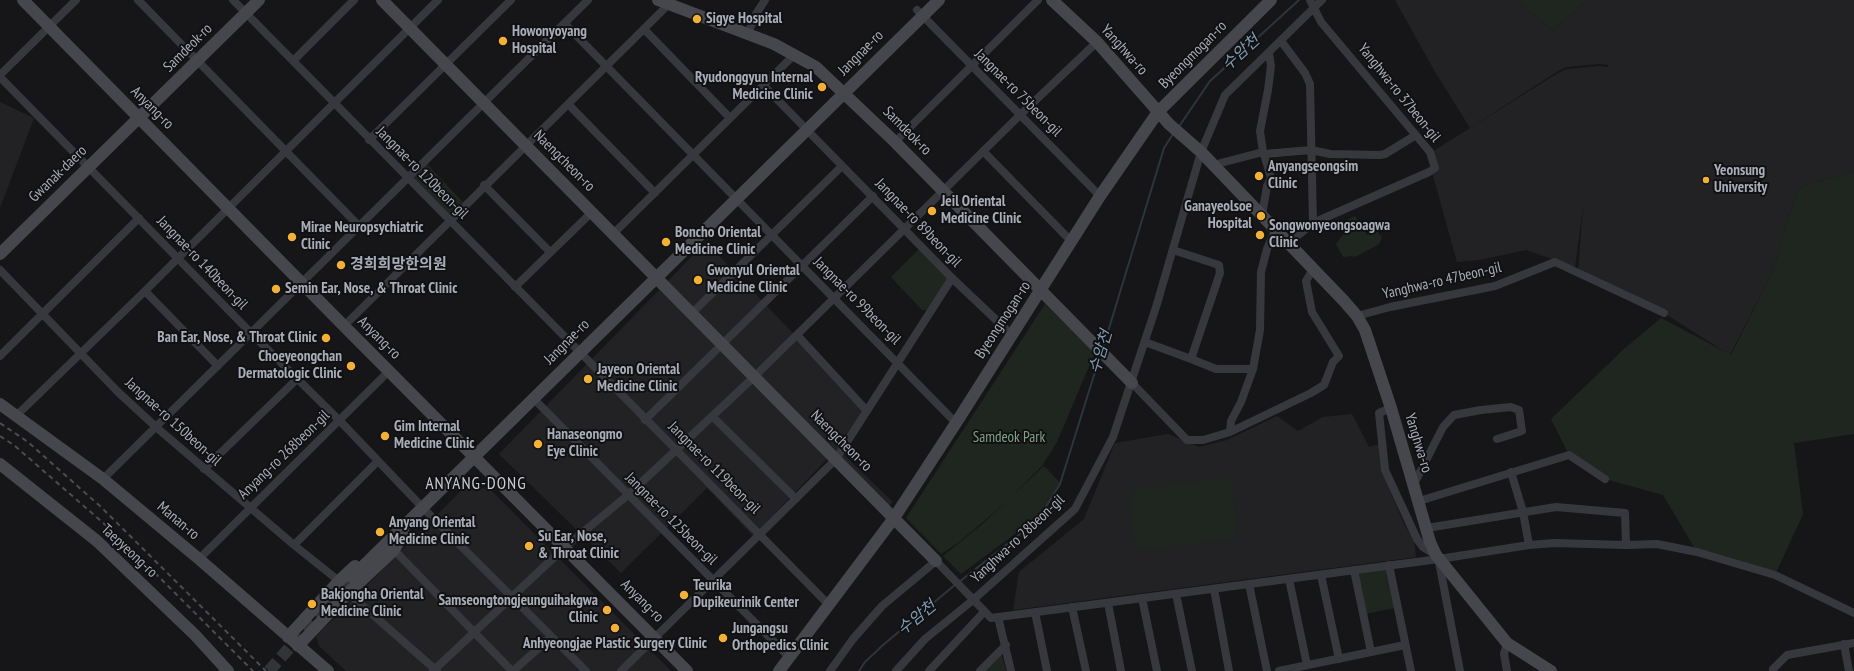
<!DOCTYPE html>
<html>
<head>
<meta charset="utf-8">
<style>
	body { margin:0 }
	canvas { display:block; background:#161618 }
</style>
</head>
<body>
<canvas width="1854" height="671"></canvas>
<script>
const g = document.querySelector('canvas').getContext('2d');
g.lineJoin = 'round';
function fill(path, color) {
  g.fillStyle = color;
  g.fill(path, 'evenodd');
}
function toPath(rows) {
  const path = new Path2D();
  for (const r of rows) {
    path.moveTo(r[0], r[1]);
    for (let i = 2; i < r.length; i += 2) path.lineTo(r[i], r[i + 1]);
  }
  return path;
}
function trace(path, color, width, dash) {
  g.strokeStyle = color;
  g.lineWidth = width;
  g.lineCap = dash ? 'butt' : 'round';
  g.setLineDash(dash || []);
  g.stroke(path);
}
function label(font, color, halo, rows, align = 'center') {
  g.font = font + ' "PT Sans Narrow","Noto Sans KR",sans-serif';
  g.lineWidth = 4;
  g.setLineDash([]);
  g.textBaseline = 'middle';
  g.strokeStyle = halo;
  g.fillStyle = color;
  for (const [text, x, y, turn = 0] of rows) {
    g.save();
    g.translate(x, y);
    g.rotate((+turn || 0) * Math.PI / 180);
    g.textAlign = isNaN(turn) ? turn : align;
    if (halo) g.strokeText(text, 0, 0);
    g.fillText(text, 0, 0);
    g.restore();
  }
}
fill(toPath([
	[1395,0,1515,0,1551,29,1558,26,1586,0,1854,0,1854,171,1798,188,1772,273,1730,355,1664,313,1578,273,1583,206,1575,267,1526,250,1479,260,1457,262,1432,172,1432,152,1558,73,1567,69,1599,66,1608,67,1608,65,1599,64,1567,67,1558,71,1470,128,1434,70],
	[0,102,34,118,0,208],
	[706,242,865,409,838,449,893,502,881,513,827,459,753,536,707,488,621,573,499,454],
	[1352,414,1369,447,1380,444,1381,469,1404,524,1414,540,1416,557,1013,610,1019,572,1084,519,1115,443,1168,434,1199,447,1227,440,1277,416,1298,431,1323,417],
	[489,488,671,671,346,671,319,646,316,636,463,489]
]), '#222225');
fill(toPath([
	[1515,0,1586,0,1558,26,1551,29],
	[427,164,463,202,449,215,412,178],
	[1854,171,1854,434,1794,443,1803,514,1775,575,1697,552,1663,495,1605,479,1569,455,1551,419,1624,349,1661,318,1731,355,1772,273,1798,188],
	[1355,216,1367,235,1376,229,1382,238,1379,244,1361,254,1355,257,1352,256,1343,257,1336,244,1345,232,1343,222],
	[920,248,947,277,948,281,927,310,922,310,891,277],
	[1045,304,1095,352,1057,442,1042,466,1011,497,1044,466,1060,483,1040,513,1019,531,961,574,943,556,980,526,1009,500,959,542,941,554,906,518],
	[1231,477,1238,538,1136,551,1128,490],
	[1387,569,1395,608,1365,614,1356,573],
	[1001,652,1006,671,983,671]
]), '#1e261f');
trace(toPath([
	[1178,128,1210,81,1299,0],
	[1103,348,1164,148,1173,134],
	[959,582,1025,530,1045,508,1060,484,1100,356],
	[859,671,865,662,883,645,956,584]
]), '#2c353c', 2);
trace(toPath([
	[269,671,352,577]
]), '#333438', 12, [12, 6]);
trace(toPath([
	[138,0,359,226],
	[233,0,829,605],
	[917,10,1100,196],
	[565,24,956,423],
	[644,29,730,118],
	[748,33,756,14,765,0],
	[1281,41,1305,73,1310,84,1313,223],
	[293,61,354,0],
	[0,75,76,0],
	[0,77,251,333,340,421,423,508,586,671],
	[763,85,952,278,1012,335],
	[568,104,655,193],
	[369,140,511,0],
	[895,142,1038,0],
	[983,151,1072,242],
	[1263,152,1260,131,1268,90,1271,66,1269,53],
	[1213,165,1263,152,1264,154,1311,150,1330,154,1380,155,1385,154,1416,135],
	[484,185,550,252],
	[1262,215,1267,186,1271,178,1264,154],
	[613,234,794,55],
	[1289,243,1313,223,1429,172,1435,168,1430,152,1321,22,1310,0],
	[0,270,118,392,156,427,294,545,339,581],
	[515,287,592,212],
	[145,291,218,366],
	[692,313,842,166],
	[1357,316,1390,307,1495,286,1555,262,1664,313],
	[344,326,669,4],
	[797,335,867,411],
	[1145,342,1191,359,1220,273,1219,265,1173,250],
	[0,356,139,218],
	[1191,359,1216,369,1253,369],
	[1132,383,1187,440,1203,440,1230,432,1311,393,1324,385,1333,362,1339,356,1312,312,1306,281,1313,269],
	[534,399,789,657],
	[1391,408,1379,413,1385,470,1417,539,1423,547,1436,555],
	[16,416,145,291,438,0],
	[712,416,796,499],
	[645,420,873,196],
	[1230,432,1231,421,1241,402,1253,369,1260,330,1261,272,1267,249,1276,229],
	[204,469,297,379],
	[1511,472,1523,512,1529,545],
	[103,479,588,0],
	[1414,484,1443,427,1454,415,1481,410,1511,407,1519,410,1522,431,1497,439],
	[1419,501,1569,455,1605,479],
	[1427,528,1556,507,1625,513,1626,545],
	[294,545,378,461],
	[394,550,512,671],
	[199,559,389,371],
	[1439,562,1460,671],
	[1389,565,1411,671],
	[1354,570,1371,652],
	[1321,575,1339,659],
	[1289,579,1307,665],
	[1249,584,1267,671],
	[1214,589,1229,671],
	[348,593,437,671],
	[1176,594,1192,671],
	[1142,598,1157,671],
	[1108,603,1121,671],
	[1072,607,1086,671],
	[1035,612,1047,671],
	[998,617,1011,671],
	[1507,643,1504,654,1507,671],
	[1844,644,1849,671],
	[433,671,565,547,628,495,754,377,1020,115,1097,42],
	[513,671,551,637],
	[621,671,836,459,952,278],
	[830,671,853,639,882,606,936,561,991,618,1439,559,1529,545,1555,543,1626,545,1657,544,1697,552,1775,575,1854,613],
	[896,671,925,639,973,600,1075,509,1113,437,1157,304,1201,152,1225,95,1322,0],
	[929,671,984,612],
	[980,671,1006,645],
	[1279,671,1405,645],
	[1773,671,1773,669,1787,655,1854,643]
]), '#37383d', 8);
trace(toPath([
	[23,0,344,326,687,671],
	[382,0,936,561],
	[658,0,774,44,816,67,895,142,1132,383],
	[1052,0,1097,42,1169,124,1201,152,1344,301,1357,316,1365,330,1391,408,1430,542,1436,555,1507,643,1551,671],
	[0,254,259,0],
	[0,404,103,479,199,559,328,671],
	[0,464,97,541,195,635,228,671],
	[352,577,939,0],
	[288,637,339,581,355,566],
	[298,646,348,593,394,550,404,533],
	[779,671,894,518,956,423,1100,196,1158,112,1271,0]
]), '#45474d', 12);
trace(toPath([
	[0,423,28,442,101,507,266,671],
	[0,436,15,446,117,535,253,671]
]), '#4a4c52', 2, [5, 4]);
for (const [x, y, r, color] of [
	[697,19,5,"#f2b134"],
	[503,41,5,"#f2b134"],
	[822,87,5,"#f2b134"],
	[1259,176,5,"#f2b134"],
	[1706,180,4,"#f2b134"],
	[932,211,5,"#f2b134"],
	[1261,216,5,"#f2b134"],
	[1260,235,5,"#f2b134"],
	[292,237,5,"#f2b134"],
	[666,242,5,"#f2b134"],
	[341,265,5,"#f2b134"],
	[698,280,5,"#f2b134"],
	[276,289,5,"#f2b134"],
	[326,338,5,"#f2b134"],
	[351,366,5,"#f2b134"],
	[588,379,5,"#f2b134"],
	[385,436,5,"#f2b134"],
	[538,444,5,"#f2b134"],
	[380,532,5,"#f2b134"],
	[529,546,5,"#f2b134"],
	[684,595,5,"#f2b134"],
	[312,604,5,"#f2b134"],
	[607,610,5,"#f2b134"],
	[615,628,5,"#f2b134"],
	[723,638,5,"#f2b134"]
]) {
  const dot = new Path2D();
  dot.arc(x, y, r, 0, 2 * Math.PI);
  g.fillStyle = color;
  g.fill(dot);
  trace(dot, '#111113', 1.5);
}
label('bold 15px', '#a8adb8', '#111113', [
	["Sigye Hospital",706,19],
	["Howonyoyang",512,32],
	["Hospital",512,49],
	["Ryudonggyun Internal",813,78,"right"],
	["Medicine Clinic",813,95,"right"],
	["Anyangseongsim",1268,167],
	["Clinic",1268,184],
	["Yeonsung",1714,171],
	["University",1714,188],
	["Jeil Oriental",941,202],
	["Medicine Clinic",941,219],
	["Ganayeolsoe",1252,207,"right"],
	["Hospital",1252,224,"right"],
	["Songwonyeongsoagwa",1269,226],
	["Clinic",1269,243],
	["Mirae Neuropsychiatric",301,228],
	["Clinic",301,245],
	["Boncho Oriental",675,233],
	["Medicine Clinic",675,250],
	["경희희망한의원",350,265],
	["Gwonyul Oriental",707,271],
	["Medicine Clinic",707,288],
	["Semin Ear, Nose, & Throat Clinic",285,289],
	["Ban Ear, Nose, & Throat Clinic",317,338,"right"],
	["Choeyeongchan",342,357,"right"],
	["Dermatologic Clinic",342,374,"right"],
	["Jayeon Oriental",597,370],
	["Medicine Clinic",597,387],
	["Gim Internal",394,427],
	["Medicine Clinic",394,444],
	["Hanaseongmo",547,435],
	["Eye Clinic",547,452],
	["Anyang Oriental",389,523],
	["Medicine Clinic",389,540],
	["Su Ear, Nose,",538,537],
	["& Throat Clinic",538,554],
	["Teurika",693,586],
	["Dupikeurinik Center",693,603],
	["Bakjongha Oriental",321,595],
	["Medicine Clinic",321,612],
	["Samseongtongjeunguihakgwa",598,601,"right"],
	["Clinic",598,618,"right"],
	["Jungangsu",732,629],
	["Orthopedics Clinic",732,646],
	["Anhyeongjae Plastic Surgery Clinic",615,644,"center"]
], 'left');
label('15px', '#a8adb8', '#111113', [
	["Samdeok-ro",188,48,-45],
	["Yanghwa-ro",1124,50,48],
	["Jangnae-ro",861,53,-45],
	["Byeongmogan-ro",1193,55,-45],
	["Jangnae-ro 75beon-gil",1018,93,45],
	["Yanghwa-ro 37beon-gil",1399,93,51],
	["Anyang-ro",152,108,45],
	["Samdeok-ro",907,131,45],
	["Naengcheon-ro",564,161,45],
	["Jangnae-ro 120beon-gil",422,173,45],
	["Gwanak-daero",58,174,-44],
	["Jangnae-ro 89beon-gil",918,223,46],
	["Jangnae-ro 140beon-gil",202,263,46],
	["Yanghwa-ro 47beon-gil",1442,281,-13],
	["Jangnae-ro 99beon-gil",857,301,45],
	["Byeongmogan-ro",1003,320,-57],
	["Anyang-ro",379,338,45],
	["Jangnae-ro",567,342,-45],
	["Jangnae-ro 150beon-gil",173,422,42],
	["Naengcheon-ro",841,441,45],
	["Yanghwa-ro",1418,443,73],
	["Anyang-ro 268beon-gil",284,455,-44],
	["Jangnae-ro 119beon-gil",714,468,45],
	["Jangnae-ro 125beon-gil",671,519,45],
	["Manan-ro",178,521,40],
	["Yanghwa-ro 28beon-gil",1018,539,-43],
	["Taepyeong-ro",129,551,43],
	["Anyang-ro",642,601,45]
]);
label('15px', '#7fa381', '#111113', [
	["Samdeok Park",1009,438]
]);
label('italic 16px', '#7f9bb3', '#111113', [
	["수암천",1241,53,-42],
	["수암천",1101,352,-73],
	["수암천",917,618,-39]
]);
g.letterSpacing = '1px';
label('17px', '#c9ccd4', '#111113', [
	["ANYANG-DONG",476,484]
]);
g.letterSpacing = '0px';
</script>
</body>
</html>
